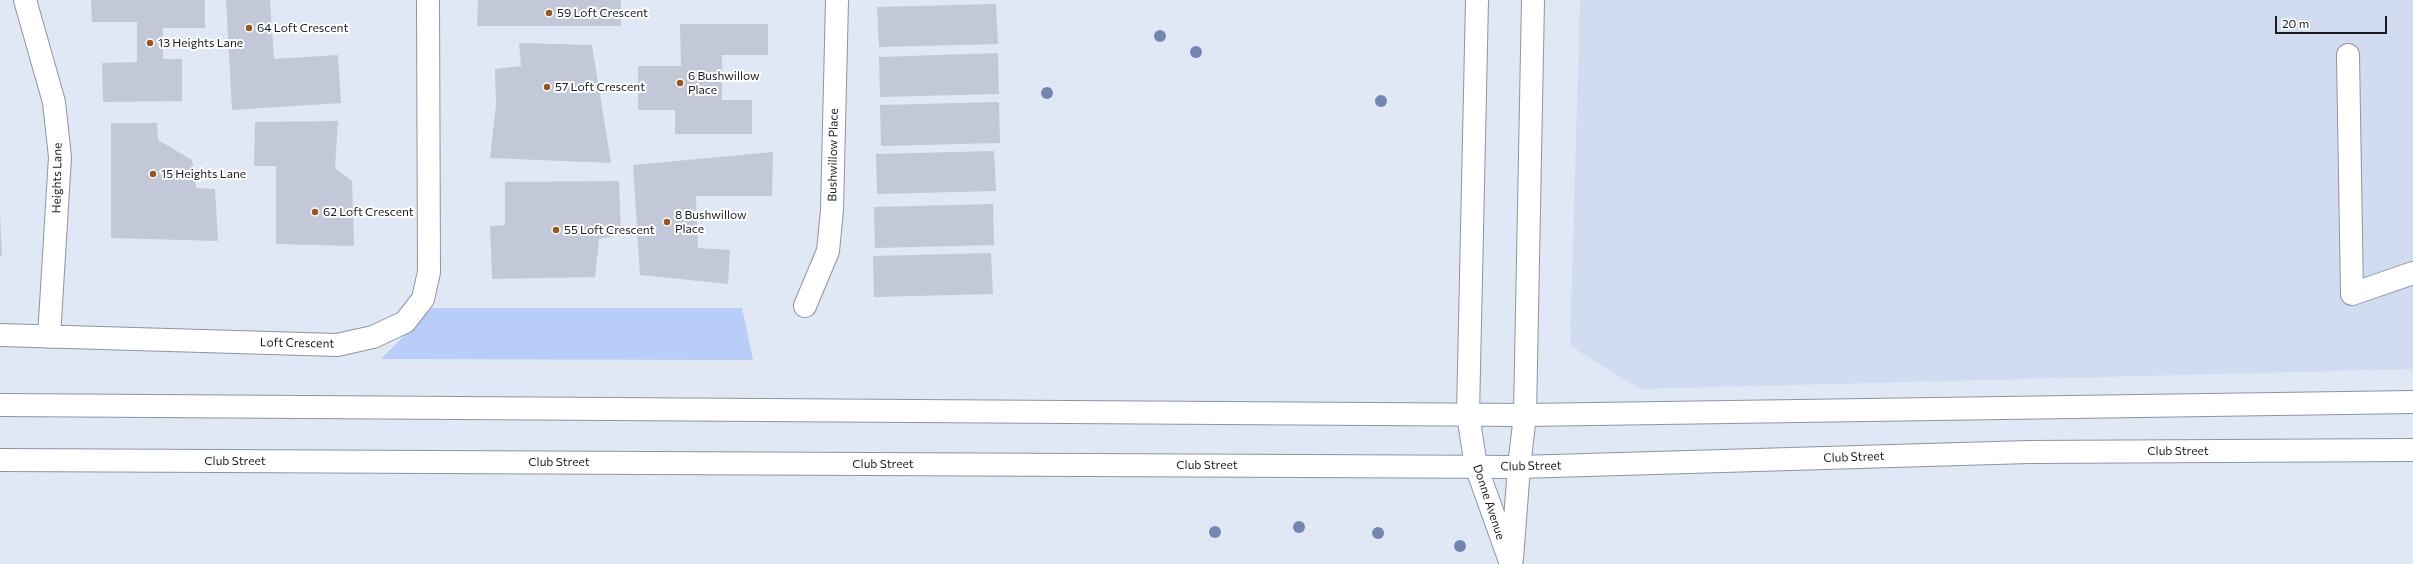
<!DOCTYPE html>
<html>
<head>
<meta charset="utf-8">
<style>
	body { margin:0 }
	#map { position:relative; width:2413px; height:564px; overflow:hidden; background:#e0e7f5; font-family:Commissioner,sans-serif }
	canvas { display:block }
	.scale { position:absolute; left:2275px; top:16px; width:112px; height:18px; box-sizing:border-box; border:2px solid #191c21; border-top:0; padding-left:5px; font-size:12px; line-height:14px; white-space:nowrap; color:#191c21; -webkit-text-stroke:3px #fff; paint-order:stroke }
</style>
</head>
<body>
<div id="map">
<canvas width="2413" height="564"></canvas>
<div class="scale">20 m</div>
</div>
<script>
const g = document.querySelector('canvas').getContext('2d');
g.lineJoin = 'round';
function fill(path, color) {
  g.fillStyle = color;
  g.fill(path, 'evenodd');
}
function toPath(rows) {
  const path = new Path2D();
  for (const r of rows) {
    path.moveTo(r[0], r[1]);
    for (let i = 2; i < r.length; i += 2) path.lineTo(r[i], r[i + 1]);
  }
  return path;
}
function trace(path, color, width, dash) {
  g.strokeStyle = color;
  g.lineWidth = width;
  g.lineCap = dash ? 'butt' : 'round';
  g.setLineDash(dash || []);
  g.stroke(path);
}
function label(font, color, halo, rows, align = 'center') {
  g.font = font + ' Commissioner,sans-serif';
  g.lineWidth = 4;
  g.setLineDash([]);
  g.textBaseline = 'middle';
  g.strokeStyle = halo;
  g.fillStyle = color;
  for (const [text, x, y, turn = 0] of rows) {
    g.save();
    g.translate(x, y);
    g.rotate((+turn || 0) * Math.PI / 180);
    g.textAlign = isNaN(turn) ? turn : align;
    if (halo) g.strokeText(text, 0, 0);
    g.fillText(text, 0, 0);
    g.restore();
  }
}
fill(toPath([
	[1580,0,2413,0,2413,369,1640,389,1570,346]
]), '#d2dcf1');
fill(toPath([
	[432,308,742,308,753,360,381,359]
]), '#b8cdf8');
fill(toPath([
	[91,0,205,0,205,28,163,28,163,59,182,59,182,101,103,102,102,63,137,62,137,22,92,22],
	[226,0,270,0,274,59,338,55,341,103,232,110],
	[478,0,621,0,621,26,477,26],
	[996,4,998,44,879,47,877,7],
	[680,24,768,24,768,55,722,55,722,100,752,100,752,134,675,134,675,110,638,110,638,66,681,66],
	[519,43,592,45,611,163,490,158,496,105,495,69,521,66],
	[998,53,999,94,880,97,879,57],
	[999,102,1000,143,881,146,880,105],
	[338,121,335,168,352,181,354,246,276,244,276,166,254,166,255,122],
	[111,123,157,123,158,140,192,160,196,188,215,189,218,241,111,238],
	[994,151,996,191,877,194,876,154],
	[773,152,772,196,696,196,698,248,730,250,728,284,640,275,633,165],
	[619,181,621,235,599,239,595,277,492,279,490,226,505,225,505,182],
	[993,204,994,245,875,248,874,207],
	[0,212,2,256,0,256],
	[991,253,993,294,874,297,873,256]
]), '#c2c8d7');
const minor = toPath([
	[25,0,54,102,60,157,49,337],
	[1477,0,1468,415,1476,466,1511,564],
	[2348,55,2352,294,2413,273],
	[805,306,828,251,832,210,837,0],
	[0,335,337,345,373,337,405,322,423,299,429,272,428,0],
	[1512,559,1519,467,1525,415,1533,0]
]);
const major = toPath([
	[0,405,1525,415,2413,402],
	[0,460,1519,467,2029,452,2413,450]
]);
trace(minor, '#8e94a2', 24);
trace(major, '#8e94a2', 24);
trace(minor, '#fff', 22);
trace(major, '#fff', 22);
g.fillStyle = '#7485b0';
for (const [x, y] of [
	[1160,36],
	[1196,52],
	[1047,93],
	[1381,101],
	[1299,527],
	[1215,532],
	[1378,533],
	[1460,546]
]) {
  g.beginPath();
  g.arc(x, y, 6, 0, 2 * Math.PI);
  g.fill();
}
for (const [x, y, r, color] of [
	[549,13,4,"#975622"],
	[249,28,4,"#975622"],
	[150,43,4,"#975622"],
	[680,83,4,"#975622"],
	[547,87,4,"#975622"],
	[153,174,4,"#975622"],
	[315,212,4,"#975622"],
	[667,222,4,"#975622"],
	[556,230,4,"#975622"]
]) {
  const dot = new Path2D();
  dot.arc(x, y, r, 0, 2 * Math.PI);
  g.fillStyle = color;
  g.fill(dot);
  trace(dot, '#fff', 1.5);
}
label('12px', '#191c21', '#fff', [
	["59 Loft Crescent",557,13],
	["64 Loft Crescent",257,28],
	["13 Heights Lane",158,43],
	["6 Bushwillow",688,76],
	["Place",688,90],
	["57 Loft Crescent",555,87],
	["15 Heights Lane",161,174],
	["62 Loft Crescent",323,212],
	["8 Bushwillow",675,215],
	["Place",675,229],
	["55 Loft Crescent",564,230]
], 'left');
label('12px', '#191c21', '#fff', [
	["Bushwillow Place",833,155,-89],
	["Heights Lane",57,178,-89],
	["Loft Crescent",297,343,1],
	["Club Street",2178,451],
	["Club Street",1854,457,-2],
	["Club Street",235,461],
	["Club Street",559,462],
	["Club Street",883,464],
	["Club Street",1207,465],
	["Club Street",1531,466,-1],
	["Donne Avenue",1489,502,72]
]);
</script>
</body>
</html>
